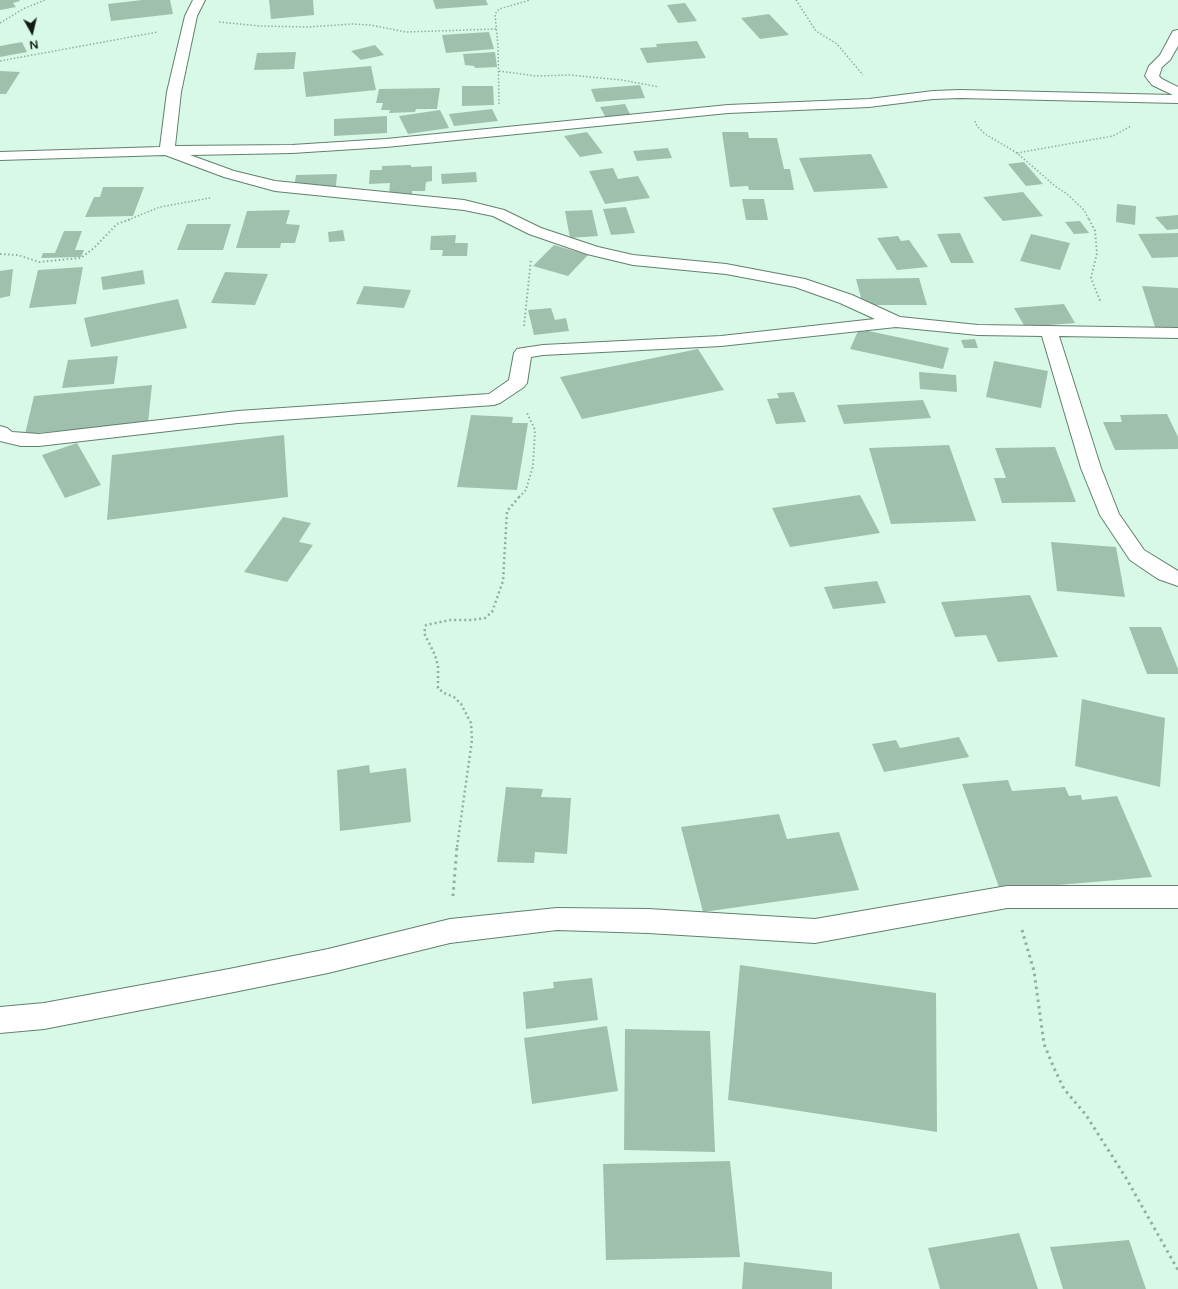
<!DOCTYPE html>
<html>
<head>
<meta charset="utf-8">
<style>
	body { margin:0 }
	#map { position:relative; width:1178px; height:1289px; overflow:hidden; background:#d8f9e7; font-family:"Varela Round",sans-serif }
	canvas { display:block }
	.north { position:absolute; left:12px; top:12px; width:40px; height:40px; -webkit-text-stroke:3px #d8f9e7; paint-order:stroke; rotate:172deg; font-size:11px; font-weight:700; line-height:16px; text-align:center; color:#0f1b15 }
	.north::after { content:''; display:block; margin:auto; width:14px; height:18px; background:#0f1b15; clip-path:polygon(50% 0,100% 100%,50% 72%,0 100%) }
</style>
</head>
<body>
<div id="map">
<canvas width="1178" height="1289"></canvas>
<div class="north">N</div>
</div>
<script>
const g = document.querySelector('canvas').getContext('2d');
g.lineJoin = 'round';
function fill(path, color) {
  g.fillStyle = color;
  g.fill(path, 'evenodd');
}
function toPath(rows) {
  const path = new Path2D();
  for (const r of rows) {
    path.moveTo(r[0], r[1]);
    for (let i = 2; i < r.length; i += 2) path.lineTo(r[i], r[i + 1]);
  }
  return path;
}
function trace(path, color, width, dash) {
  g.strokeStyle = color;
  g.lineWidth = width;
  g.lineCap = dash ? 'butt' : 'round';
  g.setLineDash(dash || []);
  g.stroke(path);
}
fill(toPath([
	[0,0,19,0,20,1,13,3,16,7,0,10],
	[142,0,170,0,173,14,111,21,108,4],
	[269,0,313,0,314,15,271,19],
	[433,0,486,0,488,5,436,9],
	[685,3,697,21,678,23,667,5],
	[769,14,789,35,760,39,741,18],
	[489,32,494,49,446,53,442,35],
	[697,41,706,58,647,63,640,48,657,47,656,44],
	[22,42,27,52,0,57,0,46],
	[375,45,384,55,361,60,351,51],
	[296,52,294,69,254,70,257,53],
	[495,52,497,67,475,68,474,66,465,65,463,54],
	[371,66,376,90,306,97,303,72],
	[0,71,20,72,6,94,0,94],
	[640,85,645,98,596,102,591,89],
	[462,86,493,86,494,105,462,106],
	[440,88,437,109,416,109,415,112,389,113,390,110,381,110,383,103,376,103,379,89],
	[625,104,631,116,606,118,600,107],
	[492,109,498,121,454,126,449,114],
	[440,110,449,128,408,134,399,116],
	[387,116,387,133,334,136,334,119],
	[587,132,603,153,580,157,564,136],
	[722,132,748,132,749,138,777,138,784,169,790,169,794,190,749,190,748,186,730,187],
	[668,148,672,158,637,161,633,151],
	[871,154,888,188,814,192,799,158],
	[1024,162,1043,184,1026,186,1008,164],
	[411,165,411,167,432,166,432,181,426,182,425,191,412,191,412,194,389,195,390,183,369,184,370,170,382,170,382,166],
	[613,168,618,179,638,176,650,198,605,204,589,171],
	[476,172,477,182,442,184,441,174],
	[337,174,336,186,294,187,296,175],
	[103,187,144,187,133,216,85,217,94,197,100,197],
	[1023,192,1043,216,1003,221,983,197],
	[742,199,764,199,768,220,746,220],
	[1117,204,1136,206,1135,225,1116,222],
	[626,207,635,233,611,235,603,209],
	[290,210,286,224,300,225,295,243,281,243,280,248,236,248,247,211],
	[592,210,598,236,570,238,565,211],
	[1178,215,1178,229,1167,230,1155,217],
	[1080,221,1089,233,1074,234,1065,222],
	[187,224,231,224,223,250,177,250],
	[343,230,345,241,329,242,328,232],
	[64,231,82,231,75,250,84,250,81,257,41,258,43,253,55,253],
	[960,233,974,263,951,263,937,234],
	[1178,233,1178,257,1152,258,1138,234],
	[1031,234,1070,243,1060,270,1020,261],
	[456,235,455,243,468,243,467,256,442,256,443,250,430,250,431,236],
	[898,236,901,241,909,240,928,267,897,270,877,238],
	[554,245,588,255,568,276,533,266],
	[83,267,76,304,29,308,38,270],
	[13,269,10,296,0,298,0,271],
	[143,270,145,284,103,290,101,277],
	[225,272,268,274,255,305,211,303],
	[919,278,927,305,863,305,856,279],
	[364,286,411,290,404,308,356,304],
	[1142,286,1178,288,1178,328,1155,327],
	[178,299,187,328,91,347,84,318],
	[1064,304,1075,323,1025,327,1014,308],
	[551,308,555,320,566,318,569,331,534,335,528,310],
	[859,329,949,348,943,369,850,349],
	[975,339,978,348,964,348,961,340],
	[698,349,724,390,582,419,560,377],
	[118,356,114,384,62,388,68,360],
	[994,361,1048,371,1041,408,986,397],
	[919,372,956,375,957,392,920,389],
	[152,385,148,423,25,434,34,396],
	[794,392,806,422,776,424,767,399,779,398,777,393],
	[923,400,931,418,844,424,837,405],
	[1167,414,1178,437,1178,449,1115,450,1103,422,1122,422,1120,415],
	[471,415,513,417,512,423,528,423,517,490,457,487],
	[284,435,288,497,107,520,112,455],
	[77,443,101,485,65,498,42,455],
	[949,445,976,521,891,524,869,448],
	[1055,447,1076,502,1002,503,994,478,1006,478,995,448],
	[860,495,880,533,790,547,772,508],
	[283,517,311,523,299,542,313,545,287,582,244,572],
	[1051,542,1116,547,1125,597,1057,591],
	[877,581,886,603,833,609,824,587],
	[1030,595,1058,657,998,662,986,635,955,637,941,602],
	[1129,627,1161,627,1178,669,1178,674,1147,674],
	[1082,699,1165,718,1160,787,1075,766],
	[959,737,969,757,884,772,872,744,896,740,900,748],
	[369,765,370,773,406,768,411,822,340,831,337,770],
	[1008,780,1012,791,1065,787,1069,796,1081,795,1082,800,1117,796,1152,877,1000,890,962,784],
	[506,787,543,789,541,797,571,798,567,854,535,852,534,863,497,862],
	[779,814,787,839,839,832,859,890,703,912,681,827],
	[740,965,936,993,937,1132,728,1100],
	[592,978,598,1020,526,1029,523,992,554,988,553,982],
	[607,1026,618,1091,532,1104,524,1038],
	[625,1029,710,1031,715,1152,624,1150],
	[730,1161,740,1257,606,1260,603,1164],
	[1019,1233,1038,1289,940,1289,928,1248],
	[1129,1240,1146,1289,1063,1289,1050,1247],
	[744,1262,832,1272,832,1289,742,1289]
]), '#a0c0ae');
const street = toPath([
	[193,0,205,0,197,16,181,92,175,146,292,145,386,139,728,105,869,99,933,91,960,90,1173,95,1152,85,1145,76,1149,66,1160,55,1173,31,1178,30,1178,46,1170,60,1162,67,1159,76,1162,79,1178,87,1178,103,960,98,933,99,869,107,728,113,386,147,292,153,190,155,234,171,275,181,464,200,504,210,541,228,598,247,633,255,726,264,805,279,852,295,900,317,978,325,1178,328,1178,338,1059,336,1101,468,1119,514,1144,550,1178,571,1178,586,1158,579,1130,560,1100,515,1081,468,1042,336,978,335,896,327,721,346,543,355,531,357,527,383,524,387,500,403,494,405,238,423,39,446,21,446,0,441,0,426,7,428,12,432,39,434,238,411,489,394,509,380,514,353,517,349,523,348,543,345,721,336,875,319,840,303,795,287,726,274,633,265,587,254,529,234,493,216,464,210,275,191,224,177,165,155,0,160,0,152,160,147,167,92,185,16,193,0],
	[1007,886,1178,886,1178,908,1007,908,815,943,648,933,557,930,450,943,328,973,229,993,44,1029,0,1033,0,1007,44,1003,229,969,328,949,450,919,557,908,648,909,815,919,1007,886]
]);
trace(street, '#62806f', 2);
trace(toPath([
	[796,0,816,31,837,44,863,75],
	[219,22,260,26,308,27,353,24,370,25,406,32,496,29],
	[0,23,25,8,45,0],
	[0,61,158,32],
	[499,71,536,76,569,75,622,80,659,87],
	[499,104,498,46,495,14,499,9,530,0],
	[975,121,977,126,985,134,1017,153,1055,186,1067,194,1084,210,1089,220],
	[1017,153,1113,136,1131,126],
	[128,220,160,207,210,198]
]), '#93ad9f', 1.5, [1.5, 2]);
trace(toPath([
	[1089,219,1095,231,1097,253,1091,278,1101,303],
	[0,254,18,255,39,262,81,258,94,248,117,224,131,219],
	[524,326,531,259],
	[519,497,526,490,533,466,535,430,527,413]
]), '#93ad9f', 2, [1.5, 2.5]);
trace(toPath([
	[457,847,472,740,471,723,461,704,454,697,444,693,438,688,438,666,435,655,424,633,426,625,450,620,472,620,485,618,492,612,503,581,507,511,520,496]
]), '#93ad9f', 2.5, [2, 3]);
trace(toPath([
	[453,896,457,846],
	[1022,930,1034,971,1044,1044,1054,1068,1064,1089,1086,1115,1126,1178,1178,1270]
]), '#93ad9f', 3, [2.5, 4]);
fill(street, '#fff');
</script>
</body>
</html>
